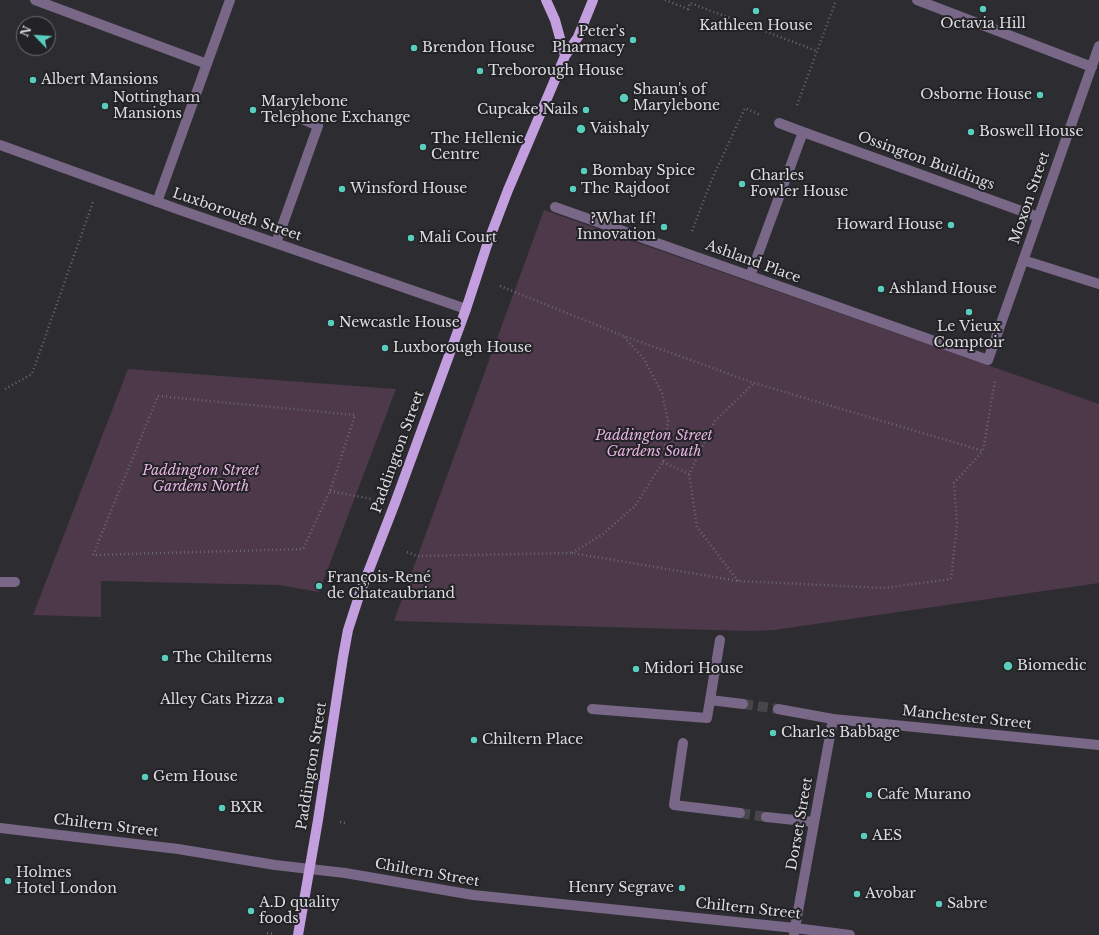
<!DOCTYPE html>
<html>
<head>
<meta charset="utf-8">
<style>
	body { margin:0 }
	#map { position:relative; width:1099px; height:935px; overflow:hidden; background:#2d2d31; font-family:"Libre Baskerville",serif }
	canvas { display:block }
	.north { position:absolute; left:16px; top:16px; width:40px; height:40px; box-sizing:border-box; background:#232327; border:1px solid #6d6d71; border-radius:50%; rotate:295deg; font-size:11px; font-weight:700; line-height:16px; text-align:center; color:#dddde0 }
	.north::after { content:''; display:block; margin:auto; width:14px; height:18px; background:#59cebe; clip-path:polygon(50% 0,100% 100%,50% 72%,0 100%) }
</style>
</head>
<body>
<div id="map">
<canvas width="1099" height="935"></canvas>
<div class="north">N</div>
</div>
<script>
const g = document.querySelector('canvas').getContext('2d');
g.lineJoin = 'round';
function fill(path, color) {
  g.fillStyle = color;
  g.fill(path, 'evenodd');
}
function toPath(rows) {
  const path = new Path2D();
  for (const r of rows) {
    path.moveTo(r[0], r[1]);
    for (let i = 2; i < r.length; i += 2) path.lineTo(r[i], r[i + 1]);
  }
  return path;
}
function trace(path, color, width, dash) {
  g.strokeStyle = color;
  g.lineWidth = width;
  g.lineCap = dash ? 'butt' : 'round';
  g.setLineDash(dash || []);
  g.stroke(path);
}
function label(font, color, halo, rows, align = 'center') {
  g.font = font + ' "Libre Baskerville",serif';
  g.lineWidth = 4;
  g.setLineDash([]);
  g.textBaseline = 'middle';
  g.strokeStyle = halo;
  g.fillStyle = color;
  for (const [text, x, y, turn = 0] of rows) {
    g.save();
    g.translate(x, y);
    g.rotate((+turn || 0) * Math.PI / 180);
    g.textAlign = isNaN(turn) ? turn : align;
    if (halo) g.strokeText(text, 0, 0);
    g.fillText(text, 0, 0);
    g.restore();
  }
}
fill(toPath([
	[544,210,1099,404,1099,583,774,630,748,631,394,621],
	[128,369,396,389,319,592,279,585,101,581,101,617,33,615]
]), '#4d394a');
trace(toPath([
	[743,704,778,709],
	[740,813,766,817]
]), '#47474b', 10, [10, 5]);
trace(toPath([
	[665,0,688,9,690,3,817,51],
	[797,105,836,0],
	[692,231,712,179,745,108,760,115],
	[500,286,624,336,754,383,983,451,995,380],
	[5,389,32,374,93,202],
	[158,396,355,415,330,491,303,549,93,555,158,396],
	[663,462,689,474],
	[330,491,372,499],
	[407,552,417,556,572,553,738,581,885,588,951,579,957,525,954,483,983,451],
	[572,553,603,534,635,506,663,462,668,421,662,393,644,359,624,337],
	[738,581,697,527,689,474,715,421,754,383],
	[340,822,345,823],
	[267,933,274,934]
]), '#6a6a6d', 2.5, [1, 3]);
trace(toPath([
	[35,0,207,64],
	[917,0,1092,67],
	[779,123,803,132],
	[0,145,180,210,466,309],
	[157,202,230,0],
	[555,207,988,360,1099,46],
	[276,243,318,126,295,116],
	[1023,260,1099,284],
	[750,276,803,132,1038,217],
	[0,582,15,582],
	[710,700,743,704],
	[592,709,707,718,720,640],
	[778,709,833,719,1099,745],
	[683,743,674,805,740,813],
	[766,817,814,822],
	[0,828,178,849,275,865,345,873,473,895,795,928,850,935],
	[794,933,833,719]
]), '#786786', 10);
trace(toPath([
	[546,0,555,20,565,56],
	[298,935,318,820,343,657,348,630,360,593,395,503,466,309,487,245,508,190,565,56,578,37,593,0]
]), '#c49fe0', 10);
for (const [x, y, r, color] of [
	[983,9,4,"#59cebe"],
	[756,11,4,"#59cebe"],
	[633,40,4,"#59cebe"],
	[414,48,4,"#59cebe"],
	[480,71,4,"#59cebe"],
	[33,80,4,"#59cebe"],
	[1040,95,4,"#59cebe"],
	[624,98,5,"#59cebe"],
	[105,106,4,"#59cebe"],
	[253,110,4,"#59cebe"],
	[586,110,4,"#59cebe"],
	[581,129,5,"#59cebe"],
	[971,132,4,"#59cebe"],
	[423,147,4,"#59cebe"],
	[584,171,4,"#59cebe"],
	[742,184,4,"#59cebe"],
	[342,189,4,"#59cebe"],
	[573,189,4,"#59cebe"],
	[951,225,4,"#59cebe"],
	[664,227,4,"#59cebe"],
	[411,238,4,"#59cebe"],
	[881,289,4,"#59cebe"],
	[969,312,4,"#59cebe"],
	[331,323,4,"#59cebe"],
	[385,348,4,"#59cebe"],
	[319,586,4,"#59cebe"],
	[165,658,4,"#59cebe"],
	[1008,666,5,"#59cebe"],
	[636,669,4,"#59cebe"],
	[281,700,4,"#59cebe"],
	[773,733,4,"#59cebe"],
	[474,740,4,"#59cebe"],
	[145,777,4,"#59cebe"],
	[869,795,4,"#59cebe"],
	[222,808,4,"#59cebe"],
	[864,836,4,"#59cebe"],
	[8,881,4,"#59cebe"],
	[682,888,4,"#59cebe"],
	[857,894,4,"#59cebe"],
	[939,904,4,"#59cebe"],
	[251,911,4,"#59cebe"]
]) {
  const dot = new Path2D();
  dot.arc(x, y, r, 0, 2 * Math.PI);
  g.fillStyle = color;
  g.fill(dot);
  trace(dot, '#232327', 1.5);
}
label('14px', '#dddde0', '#232327', [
	["Octavia Hill",983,24,"center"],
	["Kathleen House",756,26,"center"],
	["Peter's",625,32,"right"],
	["Pharmacy",625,48,"right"],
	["Brendon House",422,48],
	["Treborough House",488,71],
	["Albert Mansions",41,80],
	["Shaun's of",633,90],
	["Marylebone",633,106],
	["Osborne House",1032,95,"right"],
	["Nottingham",113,98],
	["Mansions",113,114],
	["Marylebone",261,102],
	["Telephone Exchange",261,118],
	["Cupcake Nails",578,110,"right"],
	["Vaishaly",590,129],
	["Boswell House",979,132],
	["The Hellenic",431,139],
	["Centre",431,155],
	["Bombay Spice",592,171],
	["Charles",750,176],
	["Fowler House",750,192],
	["Winsford House",350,189],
	["The Rajdoot",581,189],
	["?What If!",656,219,"right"],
	["Innovation",656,235,"right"],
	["Howard House",943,225,"right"],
	["Mali Court",419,238],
	["Ashland House",889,289],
	["Newcastle House",339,323],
	["Le Vieux",969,327,"center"],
	["Comptoir",969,343,"center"],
	["Luxborough House",393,348],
	["François-René",327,578],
	["de Chateaubriand",327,594],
	["The Chilterns",173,658],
	["Biomedic",1017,666],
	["Midori House",644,669],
	["Alley Cats Pizza",273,700,"right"],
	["Charles Babbage",781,733],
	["Chiltern Place",482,740],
	["Gem House",153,777],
	["Cafe Murano",877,795],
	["BXR",230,808],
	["AES",872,836],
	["Holmes",16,873],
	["Hotel London",16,889],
	["Henry Segrave",674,888,"right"],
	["Avobar",865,894],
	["A.D quality",259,903],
	["foods",259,919],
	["Sabre",947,904]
], 'left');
label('14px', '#dddde0', '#232327', [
	["Ossington Buildings",926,161,20],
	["Moxon Street",1030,198,-71],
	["Luxborough Street",237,215,19],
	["Ashland Place",753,262,20],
	["Paddington Street",398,452,-70],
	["Manchester Street",967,718,6],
	["Paddington Street",312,766,-81],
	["Dorset Street",800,824,-80],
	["Chiltern Street",106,826,7],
	["Chiltern Street",427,873,10],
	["Chiltern Street",748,909,6]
]);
label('italic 14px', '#e8b2e1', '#232327', [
	["Paddington Street",654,436],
	["Gardens South",654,452],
	["Paddington Street",201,471],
	["Gardens North",201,487]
]);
</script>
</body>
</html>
